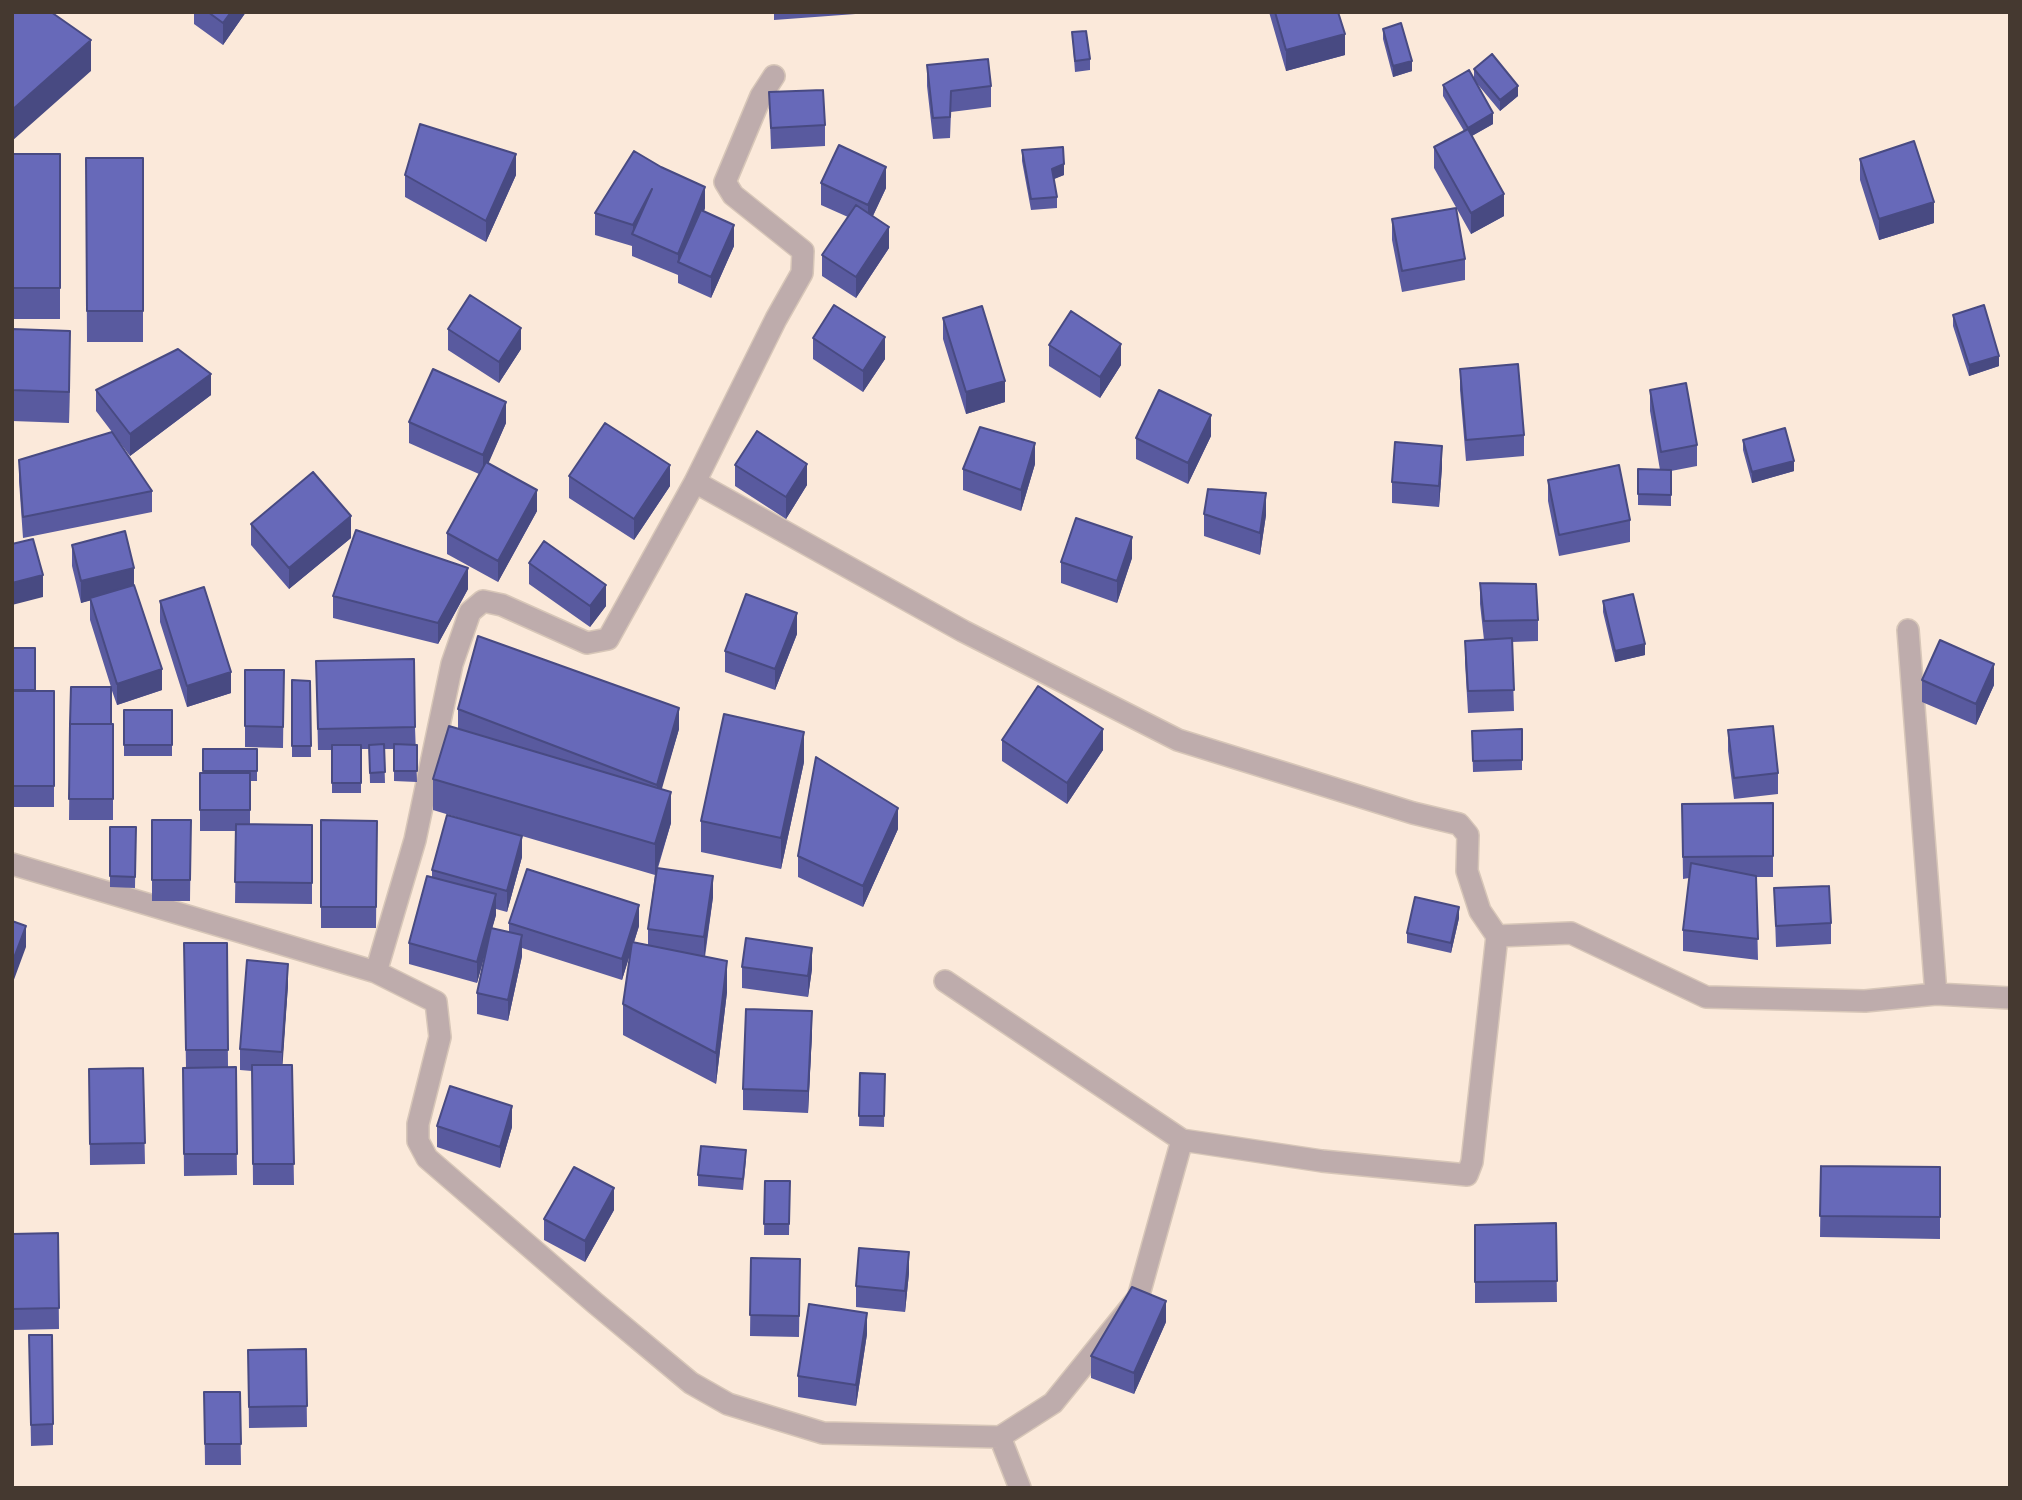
<!DOCTYPE html>
<html>
<head>
<meta charset="utf-8">
<style>
	body { margin:0 }
	#map { position:relative; width:2022px; height:1500px; overflow:hidden; background:#fbe9da; font-family:Raleway,sans-serif }
	canvas { display:block }
	.frame { position:absolute; inset:0; border:14px solid #453930; pointer-events:none }
</style>
</head>
<body>
<div id="map">
<canvas width="2022" height="1500"></canvas>
<div class="frame"></div>
</div>
<script>
const g = document.querySelector('canvas').getContext('2d');
g.lineJoin = 'round';
function toPath(rows) {
  const path = new Path2D();
  for (const r of rows) {
    path.moveTo(r[0], r[1]);
    for (let i = 2; i < r.length; i += 2) path.lineTo(r[i], r[i + 1]);
  }
  return path;
}
function trace(path, color, width, dash) {
  g.strokeStyle = color;
  g.lineWidth = width;
  g.lineCap = dash ? 'butt' : 'round';
  g.setLineDash(dash || []);
  g.stroke(path);
}
function fill(path, color) {
  g.fillStyle = color;
  g.fill(path, 'evenodd');
}
const minor = toPath([
	[695,482,963,631,1178,740,1413,813,1459,824,1468,835,1467,871,1480,911,1497,936],
	[1908,630,1936,994],
	[12,864,376,972,415,840,452,664,470,612,483,601,502,605,587,643,608,639,695,482,776,319,802,273,803,251,733,195,725,182,761,96,774,76],
	[376,972,436,1002,440,1037,418,1124,418,1141,427,1158,595,1303,691,1383,728,1404,823,1433,1000,1437,1020,1488],
	[945,981,1182,1140],
	[1000,1437,1053,1403,1138,1298,1182,1140,1322,1161,1467,1175,1472,1162,1497,936,1571,933,1706,997,1865,1001,1936,994,2010,998]
]);
trace(minor, '#d7c6b8', 24);
trace(minor, '#beacac', 21);
fill(toPath([
	[194,12,246,12,223,45,194,24],
	[774,12,869,12,869,13,774,20],
	[1269,12,1338,12,1345,55,1286,71],
	[1383,29,1412,71,1393,77,1383,39],
	[1072,32,1090,59,1090,70,1075,72],
	[927,65,991,86,991,107,951,112,950,138,933,139,927,86],
	[1474,69,1518,96,1500,111,1474,80,1493,124,1472,136,1504,216,1471,234,1434,168,1434,147,1464,131,1443,96,1443,85,1474,79],
	[769,92,825,125,825,146,771,149],
	[1022,150,1064,175,1053,179,1057,197,1057,208,1031,210,1022,161],
	[12,154,60,154,60,319,12,319],
	[86,158,143,158,143,342,87,342],
	[1860,159,1934,223,1879,240,1860,180],
	[405,175,516,175,486,242,405,197],
	[821,183,886,188,873,216,889,248,856,298,822,276,822,255,848,217,821,205],
	[705,208,704,211,734,246,711,298,678,283,678,274,678,275,632,256,632,246,595,235,595,213],
	[1392,219,1465,259,1465,280,1402,292,1392,240],
	[1953,315,1999,366,1969,376,1953,326],
	[943,318,1005,402,966,414,943,339],
	[12,329,70,362,69,423,12,421],
	[448,329,521,349,499,383,448,350],
	[813,338,885,359,863,392,813,359],
	[1049,345,1121,365,1100,398,1049,366],
	[1460,369,1524,435,1524,456,1466,461,1460,390],
	[96,390,211,395,130,456,114,435,152,491,152,512,23,538,19,481,19,460,112,432,96,411],
	[1650,390,1697,445,1697,466,1671,471,1671,506,1638,505,1638,469,1660,470,1650,411],
	[409,422,506,423,488,463,537,511,498,582,447,554,447,533,479,474,409,443],
	[1211,436,1188,484,1136,459,1136,438],
	[1743,440,1794,471,1752,483,1743,450],
	[1035,464,1021,511,963,490,963,469],
	[735,465,807,485,786,519,735,486],
	[1442,467,1439,507,1392,503,1392,482],
	[569,476,670,486,634,540,569,498],
	[1548,480,1630,520,1630,542,1559,556,1548,501],
	[1204,514,1266,515,1260,555,1204,536],
	[251,524,351,538,289,589,251,545],
	[72,545,134,585,162,690,117,705,111,688,111,724,113,724,113,820,69,820,70,724,111,687,90,620,90,600,81,603,72,566],
	[1132,558,1117,603,1061,583,1061,562],
	[529,563,606,606,590,627,529,584],
	[1480,583,1538,620,1538,641,1512,642,1514,711,1468,713,1465,662,1465,641,1484,640,1480,604],
	[468,589,438,644,333,618,333,596],
	[160,601,231,693,187,707,160,622],
	[1603,601,1645,655,1615,662,1603,612],
	[797,634,775,690,725,672,725,651],
	[12,648,35,648,35,691,54,691,54,807,13,807],
	[316,661,415,727,417,782,394,781,394,749,384,749,385,783,370,783,369,749,361,749,361,793,332,793,332,750,318,750],
	[245,670,284,670,283,748,245,747],
	[292,680,310,681,311,757,292,757],
	[1922,680,1994,685,1976,725,1922,702],
	[458,709,679,729,661,789,671,823,658,868,713,897,705,957,727,992,716,1084,623,1035,623,1004,631,950,622,980,522,948,522,956,508,1021,477,1014,477,993,488,942,477,983,409,964,409,943,432,877,432,870,489,827,433,810,433,779,458,729],
	[522,836,655,875,648,929,648,945,634,942,639,926,509,923,509,932,492,928,496,915,496,909,507,912,522,857],
	[124,710,172,710,172,756,124,756],
	[1522,729,1522,770,1473,772,1472,731],
	[1728,730,1778,773,1778,794,1734,799,1728,751],
	[1002,740,1103,750,1067,804,1002,761],
	[203,749,257,749,257,781,250,781,250,824,312,825,312,904,235,903,236,831,200,831,200,773,203,773],
	[804,762,781,869,701,852,701,821],
	[1773,803,1773,877,1756,877,1758,960,1683,951,1683,930,1689,878,1683,879,1682,804],
	[152,820,191,820,190,901,152,901],
	[321,820,377,821,376,928,321,928],
	[110,827,136,827,135,888,110,887],
	[898,829,863,907,798,877,798,856],
	[1774,888,1831,923,1831,944,1776,947],
	[1459,918,1451,953,1407,943,1407,933],
	[184,943,227,943,228,1067,236,1067,237,1175,184,1176,183,1068,186,1068],
	[742,967,812,969,808,997,742,988],
	[288,985,282,1065,292,1065,294,1185,253,1185,252,1071,240,1070,240,1049],
	[812,1033,808,1113,743,1110,743,1089],
	[143,1068,145,1164,90,1165,89,1069],
	[860,1073,885,1074,884,1127,859,1126],
	[437,1126,512,1127,500,1168,437,1147],
	[746,1160,743,1190,698,1186,698,1175],
	[1821,1166,1940,1167,1940,1239,1820,1237],
	[765,1181,790,1181,789,1235,764,1235],
	[614,1210,585,1262,544,1240,544,1219],
	[1556,1223,1557,1302,1475,1303,1475,1225],
	[58,1233,59,1329,12,1330,12,1234],
	[751,1258,800,1259,799,1337,750,1336],
	[909,1273,905,1312,856,1307,856,1286],
	[1166,1322,1134,1394,1091,1378,1091,1356],
	[867,1334,856,1406,798,1397,798,1376],
	[29,1335,53,1424,53,1445,31,1446],
	[306,1349,307,1427,249,1428,248,1350],
	[204,1392,240,1392,241,1465,205,1465]
]), '#595a9f');
fill(toPath([
	[231,12,246,12,223,45,223,23],
	[1345,34,1345,55,1286,71,1286,50],
	[91,40,91,71,12,141,12,110],
	[1412,61,1412,71,1393,77,1393,66],
	[1518,86,1518,96,1500,111,1500,100],
	[1493,113,1493,124,1468,138,1468,128],
	[516,154,516,175,486,242,486,221],
	[1064,164,1064,175,1052,180,1052,169],
	[886,167,886,188,868,226,868,205],
	[705,187,705,208,682,264,678,262,678,275,678,254],
	[652,189,633,235,633,225],
	[1504,194,1504,216,1471,234,1471,213],
	[1934,202,1934,223,1879,240,1879,219],
	[734,225,734,246,711,298,711,277],
	[889,227,889,248,856,298,856,277],
	[521,328,521,349,499,383,499,362],
	[70,331,70,362,69,423,69,392],
	[885,337,885,359,863,392,863,371],
	[1121,344,1121,365,1100,398,1100,377],
	[1999,356,1999,366,1969,376,1969,365],
	[211,374,211,395,130,456,130,434],
	[1005,381,1005,402,966,414,966,392],
	[506,402,506,423,483,476,483,455],
	[1211,415,1211,436,1188,484,1188,463],
	[1035,443,1035,464,1021,511,1021,490],
	[1442,446,1442,467,1439,507,1439,486],
	[1794,461,1794,471,1752,483,1752,472],
	[807,464,807,485,786,519,786,497],
	[670,465,670,486,634,540,634,519],
	[537,490,537,511,498,582,498,561],
	[1266,493,1266,515,1260,555,1260,533],
	[351,516,351,538,289,589,289,568],
	[1132,537,1132,558,1117,603,1117,581],
	[134,568,134,589,81,603,81,581],
	[468,568,468,589,438,644,438,623],
	[43,575,43,597,12,605,12,583],
	[606,585,606,606,590,627,590,606],
	[797,613,797,634,775,690,775,669],
	[1645,644,1645,655,1615,662,1615,651],
	[1994,664,1994,685,1976,725,1976,704],
	[162,669,162,690,117,705,117,684],
	[231,672,231,693,187,707,187,686],
	[679,708,679,729,657,806,657,785],
	[1103,729,1103,750,1067,804,1067,783],
	[804,732,804,762,781,869,781,838],
	[671,792,671,823,655,875,655,844],
	[898,808,898,829,863,907,863,886],
	[522,836,522,857,507,912,507,891],
	[713,876,713,897,704,959,704,937],
	[496,894,496,915,477,983,477,962],
	[639,905,639,926,622,980,622,959],
	[1459,907,1459,918,1451,953,1451,943],
	[26,926,26,947,12,985,12,963],
	[522,935,522,956,508,1021,508,1000],
	[812,948,812,969,808,997,808,976],
	[727,961,727,992,716,1084,716,1053],
	[288,964,288,985,282,1073,282,1052],
	[812,1011,812,1033,808,1113,808,1091],
	[512,1106,512,1127,500,1168,500,1147],
	[614,1188,614,1210,585,1262,585,1241],
	[909,1252,909,1273,905,1312,905,1291],
	[1166,1301,1166,1322,1134,1394,1134,1373],
	[867,1313,867,1334,856,1406,856,1385]
]), '#484a82');
const building = toPath([
	[12,12,51,12,91,40,12,110,12,12],
	[208,12,231,12,223,23,208,12],
	[1275,12,1338,12,1345,34,1286,50,1275,12],
	[1401,23,1412,61,1393,66,1383,29,1401,23],
	[1086,31,1090,59,1075,61,1072,32,1086,31],
	[1492,54,1518,86,1500,100,1474,69,1492,54],
	[988,59,991,86,951,91,950,117,933,118,927,65,988,59],
	[1469,70,1493,113,1468,128,1443,85,1469,70],
	[823,90,825,125,771,128,769,92,823,90],
	[420,124,516,154,486,221,405,175,420,124],
	[1468,129,1504,194,1471,213,1434,147,1468,129],
	[1914,141,1934,202,1879,219,1860,159,1914,141],
	[839,145,886,167,868,205,821,183,839,145],
	[1063,147,1064,164,1052,169,1057,197,1031,199,1022,150,1063,147],
	[634,151,661,167,705,187,678,254,632,234,652,189,633,225,595,213,634,151],
	[12,154,60,154,60,288,12,288,12,154],
	[86,158,143,158,143,311,87,311,86,158],
	[856,205,889,227,856,277,822,255,856,205],
	[1456,208,1465,259,1402,271,1392,219,1456,208],
	[701,210,734,225,711,277,678,262,701,210],
	[470,295,521,328,499,362,448,329,470,295],
	[834,305,885,337,863,371,813,338,834,305],
	[1984,305,1999,356,1969,365,1953,315,1984,305],
	[982,306,1005,381,966,392,943,318,982,306],
	[1071,311,1121,344,1100,377,1049,345,1071,311],
	[12,329,70,331,69,392,12,390,12,329],
	[178,349,211,374,130,434,96,390,178,349],
	[1518,364,1524,435,1466,440,1460,369,1518,364],
	[433,369,506,402,483,455,409,422,433,369],
	[1686,383,1697,445,1661,452,1650,390,1686,383],
	[1159,390,1211,415,1188,463,1136,438,1159,390],
	[605,423,670,465,634,519,569,476,605,423],
	[980,427,1035,443,1021,490,963,469,980,427],
	[1785,428,1794,461,1752,472,1743,440,1785,428],
	[757,431,807,464,786,497,735,465,757,431],
	[112,432,152,491,23,517,19,460,112,432],
	[1395,442,1442,446,1439,486,1392,482,1395,442],
	[486,462,537,490,498,561,447,533,486,462],
	[1619,465,1630,520,1559,535,1548,480,1619,465],
	[1638,469,1671,470,1671,495,1638,494,1638,469],
	[313,472,351,516,289,568,251,524,313,472],
	[1208,489,1266,493,1260,533,1204,514,1208,489],
	[1076,518,1132,537,1117,581,1061,562,1076,518],
	[356,530,468,568,438,623,333,596,356,530],
	[125,531,134,568,81,581,72,545,125,531],
	[33,539,43,575,12,583,12,544,33,539],
	[544,541,606,585,590,606,529,563,544,541],
	[1480,583,1536,584,1538,620,1484,621,1480,583],
	[134,585,162,669,117,684,90,598,134,585],
	[204,587,231,672,187,686,160,601,204,587],
	[746,594,797,613,775,669,725,651,746,594],
	[1633,594,1645,644,1615,651,1603,601,1633,594],
	[478,636,679,708,657,785,458,709,478,636],
	[1512,638,1514,690,1468,691,1465,641,1512,638],
	[1940,640,1994,664,1976,704,1922,680,1940,640],
	[12,648,35,648,35,690,12,690,12,648],
	[414,659,415,727,318,729,316,661,414,659],
	[245,670,284,670,283,727,245,726,245,670],
	[292,680,310,681,311,746,292,746,292,680],
	[1038,686,1103,729,1067,783,1002,740,1038,686],
	[71,687,111,687,111,724,70,724,71,687],
	[13,691,54,691,54,786,13,786,13,691],
	[124,710,172,710,172,745,124,745,124,710],
	[724,714,804,732,781,838,701,821,724,714],
	[70,724,113,724,113,799,69,799,70,724],
	[449,726,671,792,655,844,433,779,449,726],
	[1773,726,1778,773,1734,778,1728,730,1773,726],
	[1522,729,1522,760,1473,761,1472,731,1522,729],
	[384,744,385,772,370,773,369,745,384,744],
	[394,744,417,745,417,771,394,771,394,744],
	[332,745,361,745,361,783,332,783,332,745],
	[203,749,257,749,257,771,203,771,203,749],
	[816,757,898,808,863,886,798,856,816,757],
	[200,773,250,773,250,810,200,810,200,773],
	[1773,803,1773,856,1683,857,1682,804,1773,803],
	[447,815,522,836,507,891,432,870,447,815],
	[152,820,191,820,190,880,152,880,152,820],
	[321,820,377,821,376,907,321,907,321,820],
	[236,824,312,825,312,883,235,882,236,824],
	[110,827,136,827,135,877,110,876,110,827],
	[1691,863,1756,876,1758,939,1683,930,1691,863],
	[657,868,713,876,704,937,648,929,657,868],
	[527,869,639,905,622,959,509,923,527,869],
	[427,876,496,894,477,962,409,943,427,876],
	[1829,886,1831,923,1776,926,1774,888,1829,886],
	[1415,897,1459,907,1451,943,1407,933,1415,897],
	[12,921,26,926,12,963,12,921],
	[491,928,522,935,508,1000,477,993,491,928],
	[746,938,812,948,808,976,742,967,746,938],
	[632,942,727,961,716,1053,623,1004,632,942],
	[184,943,227,943,228,1050,186,1050,184,943],
	[247,960,288,964,282,1052,240,1049,247,960],
	[746,1009,812,1011,808,1091,743,1089,746,1009],
	[252,1065,292,1065,294,1164,253,1164,252,1065],
	[236,1067,237,1154,184,1154,183,1068,236,1067],
	[143,1068,145,1143,90,1144,89,1069,143,1068],
	[860,1073,885,1074,884,1116,859,1116,860,1073],
	[450,1086,512,1106,500,1147,437,1126,450,1086],
	[701,1146,746,1150,743,1179,698,1175,701,1146],
	[1821,1166,1940,1167,1940,1217,1820,1216,1821,1166],
	[574,1167,614,1188,585,1241,544,1219,574,1167],
	[765,1181,790,1181,789,1224,764,1224,765,1181],
	[1556,1223,1557,1281,1475,1282,1475,1225,1556,1223],
	[58,1233,59,1308,12,1309,12,1234,58,1233],
	[859,1248,909,1252,905,1291,856,1286,859,1248],
	[751,1258,800,1259,799,1316,750,1315,751,1258],
	[1132,1287,1166,1301,1134,1373,1091,1356,1132,1287],
	[809,1304,867,1313,856,1385,798,1376,809,1304],
	[29,1335,52,1335,53,1424,31,1425,29,1335],
	[306,1349,307,1406,249,1407,248,1350,306,1349],
	[204,1392,240,1392,241,1444,205,1444,204,1392]
]);
fill(building, '#6769b9');
trace(building, '#484a82', 2);
</script>
</body>
</html>
